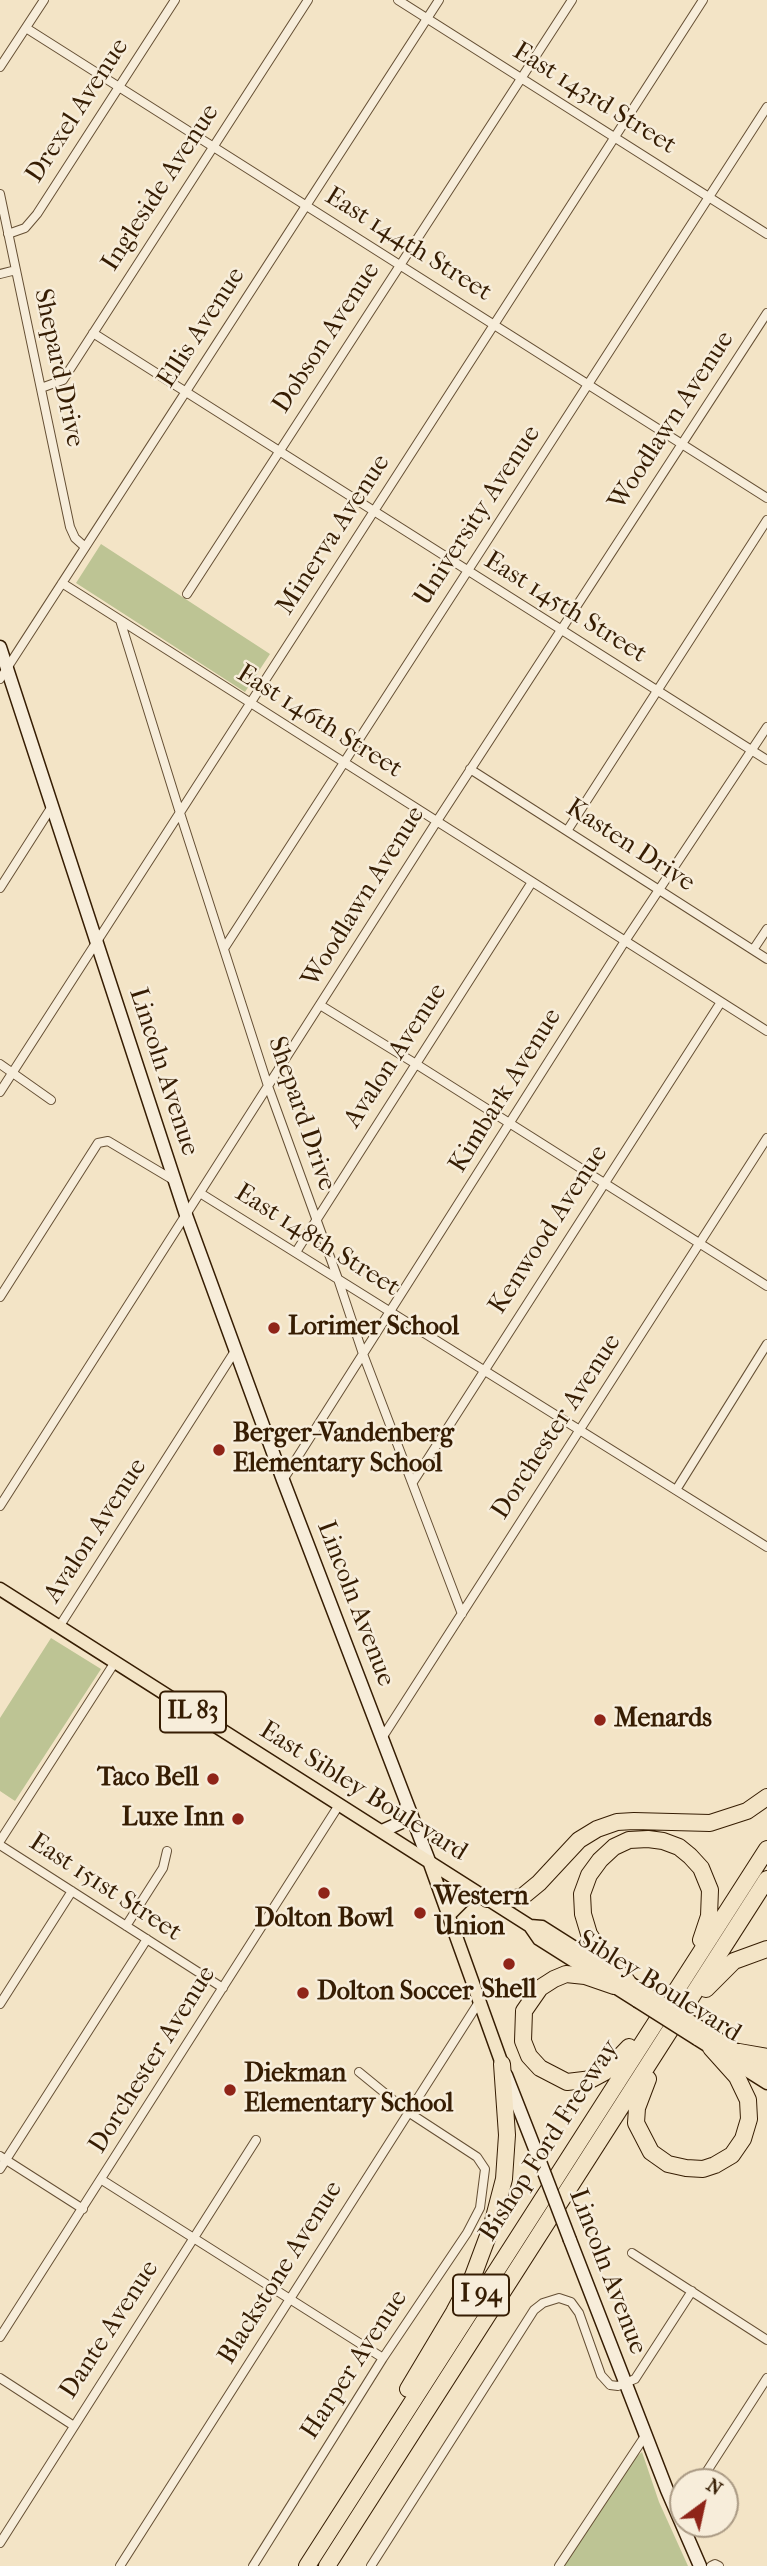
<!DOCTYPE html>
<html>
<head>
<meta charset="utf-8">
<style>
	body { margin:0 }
	#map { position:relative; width:767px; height:2566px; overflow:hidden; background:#f3e4c6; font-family:"IM FELL French Canon",serif }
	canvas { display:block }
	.north { position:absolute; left:669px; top:2468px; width:70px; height:70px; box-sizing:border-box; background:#f7edda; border:2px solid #aa9a84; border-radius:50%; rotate:33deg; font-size:19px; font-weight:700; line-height:28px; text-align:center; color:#361d03 }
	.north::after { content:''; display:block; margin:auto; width:24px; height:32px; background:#8f2418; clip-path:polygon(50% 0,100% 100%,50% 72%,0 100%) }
</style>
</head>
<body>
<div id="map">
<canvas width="767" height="2566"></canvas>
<div class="north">N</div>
</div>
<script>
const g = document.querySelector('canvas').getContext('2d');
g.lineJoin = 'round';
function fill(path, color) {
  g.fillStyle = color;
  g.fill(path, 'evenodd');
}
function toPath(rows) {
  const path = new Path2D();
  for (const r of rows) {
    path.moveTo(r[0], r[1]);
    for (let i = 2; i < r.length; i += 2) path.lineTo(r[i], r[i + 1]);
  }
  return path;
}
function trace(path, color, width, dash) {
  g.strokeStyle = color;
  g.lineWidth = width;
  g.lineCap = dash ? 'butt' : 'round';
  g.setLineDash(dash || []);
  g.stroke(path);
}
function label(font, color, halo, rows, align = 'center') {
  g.font = font + ' "IM FELL French Canon",serif';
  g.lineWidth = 5;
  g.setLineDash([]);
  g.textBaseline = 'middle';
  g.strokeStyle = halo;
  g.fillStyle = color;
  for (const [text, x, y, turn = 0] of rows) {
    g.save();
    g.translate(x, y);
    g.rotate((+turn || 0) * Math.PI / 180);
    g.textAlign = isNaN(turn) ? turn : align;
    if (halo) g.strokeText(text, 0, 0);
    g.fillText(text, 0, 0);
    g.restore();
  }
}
fill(toPath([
	[101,544,270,654,245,692,76,583],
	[51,1638,101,1669,15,1801,0,1791,0,1718],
	[642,2452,659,2502,688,2566,562,2566,634,2459]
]), '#bdc494');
const street = toPath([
	[398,0,767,234],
	[26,28,767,498],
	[0,67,44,0],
	[0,194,70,527,75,538,85,547],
	[8,234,25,228,37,214,175,0],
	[0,274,16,270],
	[93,333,767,760],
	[41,388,63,380,308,0],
	[62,583,767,1031],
	[187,594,572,0],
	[120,620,180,813,268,1086,338,1279,363,1354,462,1614],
	[0,679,439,0],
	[470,769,767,959],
	[567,831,767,520],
	[0,888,51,808],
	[225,947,767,107],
	[753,950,767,929],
	[320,1005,416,1064,767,1286],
	[0,1064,51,1100],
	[0,1092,703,0],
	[200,1193,767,1547],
	[296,1252,532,882],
	[0,1297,98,1143,108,1141,175,1181],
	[283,1480,625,941,767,727],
	[413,1482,721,1002],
	[676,1490,767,1344],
	[0,1506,437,821,767,313],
	[59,1627,235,1351],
	[382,1738,767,1138],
	[0,1841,115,1662],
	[0,1845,223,1988],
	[126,1926,163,1868,167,1851],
	[0,2004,72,1891],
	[0,2156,83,2209],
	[0,2169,147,1939],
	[102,2180,383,2358],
	[632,2253,767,2340],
	[0,2337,339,1805],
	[0,2378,74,2426],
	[700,2482,767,2378],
	[0,2543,256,2140],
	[120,2566,479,2002],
	[253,2566,383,2358,467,2233,480,2208,485,2169,477,2157,408,2112,359,2072],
	[371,2566,534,2310,543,2303,559,2298,571,2302,579,2313,601,2375,610,2385,618,2386,635,2379,692,2291],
	[559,2566,645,2436],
	[711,2566,715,2564,719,2566]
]);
const secondary = toPath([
	[0,647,186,1215,283,1480,429,1861],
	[382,1831,402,1822,406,1816,406,1807],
	[506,2075,537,2154],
	[570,2240,667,2490,700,2566]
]);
const primary = toPath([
	[0,1589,530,1926,542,1927,643,1991],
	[429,1861,502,2064],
	[448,1916,466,1898,483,1895],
	[530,1926,539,1939,637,2001],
	[703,2029,767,2070],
	[697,2039,767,2083]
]);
const highway = toPath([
	[487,1899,509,1899,522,1897,539,1883,579,1840,597,1829,617,1822,634,1821,710,1823,747,1811,767,1797],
	[627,1981,603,1956,589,1934,583,1914,582,1894,589,1875,600,1860,614,1847,629,1840,648,1839,663,1841,679,1847,690,1856,701,1868,710,1890,709,1916,701,1940],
	[614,1986,585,1976,566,1974,554,1979,540,1988,524,2011,523,2041,529,2056,540,2068,567,2082,592,2079,605,2072,629,2047],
	[706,1989,734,1961,767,1949],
	[739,2052,767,2057],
	[648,2079,637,2108,636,2123,651,2152,668,2164,686,2168,703,2169,715,2165,732,2155,743,2139,749,2119,748,2100,737,2077,711,2048],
	[408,2389,454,2312,473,2276,492,2225,504,2179,507,2135,502,2064],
	[307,2566,767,1849],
	[327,2566,767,1879]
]);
trace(street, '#654f34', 10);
trace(secondary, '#361d03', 15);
trace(primary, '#361d03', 15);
trace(highway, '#361d03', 18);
trace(street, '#f7edda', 8);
trace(secondary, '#f7edda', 12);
trace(primary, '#f3e4c6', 12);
trace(highway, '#f3e4c6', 16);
const secondaryBridge = toPath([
	[537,2154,570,2240]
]);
const primaryBridge = toPath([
	[643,1991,703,2029],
	[637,2001,697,2039]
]);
trace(secondaryBridge, '#361d03', 15, []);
trace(primaryBridge, '#361d03', 15, []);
trace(secondaryBridge, '#f7edda', 12);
trace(primaryBridge, '#f3e4c6', 12);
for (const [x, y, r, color] of [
	[274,1328,7,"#8f2418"],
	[219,1450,7,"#8f2418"],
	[600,1720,7,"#8f2418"],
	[213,1779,7,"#8f2418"],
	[238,1819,7,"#8f2418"],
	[324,1893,7,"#8f2418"],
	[420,1913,7,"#8f2418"],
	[509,1964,7,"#8f2418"],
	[303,1993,7,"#8f2418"],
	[230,2090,7,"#8f2418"]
]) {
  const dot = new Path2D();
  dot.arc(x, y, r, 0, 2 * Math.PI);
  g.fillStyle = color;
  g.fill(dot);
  trace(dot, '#f7edda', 2.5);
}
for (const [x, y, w] of [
	[193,1712,66],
	[481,2295,56]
]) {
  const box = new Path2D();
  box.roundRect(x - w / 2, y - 20.5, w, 41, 5);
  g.fillStyle = '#f7edda';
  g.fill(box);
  trace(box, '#361d03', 2);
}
label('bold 24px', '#361d03', null, [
	["IL 83",193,1712],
	["I 94",481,2295]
]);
label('26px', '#361d03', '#f7edda', [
	["East 143rd Street",594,99,32],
	["Drexel Avenue",78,111,-57],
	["Ingleside Avenue",161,188,-57],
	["East 144th Street",408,245,32],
	["Ellis Avenue",202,328,-57],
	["Dobson Avenue",327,338,-57],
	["Shepard Drive",58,368,78],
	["Woodlawn Avenue",672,421,-57],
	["University Avenue",478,516,-57],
	["Minerva Avenue",334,535,-57],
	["East 145th Street",565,608,32],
	["East 146th Street",319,722,32],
	["Kasten Drive",630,846,33],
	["Woodlawn Avenue",364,897,-58],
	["Avalon Avenue",396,1056,-57],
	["Lincoln Avenue",163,1072,72],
	["Kimbark Avenue",506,1091,-58],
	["Shepard Drive",301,1114,71],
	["Kenwood Avenue",549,1230,-57],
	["East 148th Street",317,1241,32],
	["Dorchester Avenue",557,1427,-57],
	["Avalon Avenue",96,1531,-57],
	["Lincoln Avenue",355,1604,69],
	["East Sibley Boulevard",363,1792,32],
	["East 151st Street",105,1888,33],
	["Sibley Boulevard",659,1987,32],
	["Dorchester Avenue",153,2060,-58],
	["Bishop Ford Freeway",550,2141,-57],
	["Lincoln Avenue",607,2272,69],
	["Blackstone Avenue",281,2273,-58],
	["Dante Avenue",110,2330,-57],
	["Harper Avenue",355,2365,-57]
]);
label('bold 26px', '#361d03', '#f7edda', [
	["Lorimer School",288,1328],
	["Berger-Vandenberg",233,1435],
	["Elementary School",233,1465],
	["Menards",614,1720],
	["Taco Bell",199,1779,"right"],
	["Luxe Inn",224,1819,"right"],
	["Western",434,1898],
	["Union",434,1928],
	["Dolton Bowl",324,1920,"center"],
	["Shell",509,1991,"center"],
	["Dolton Soccer",317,1993],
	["Diekman",244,2075],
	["Elementary School",244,2105]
], 'left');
</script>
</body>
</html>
